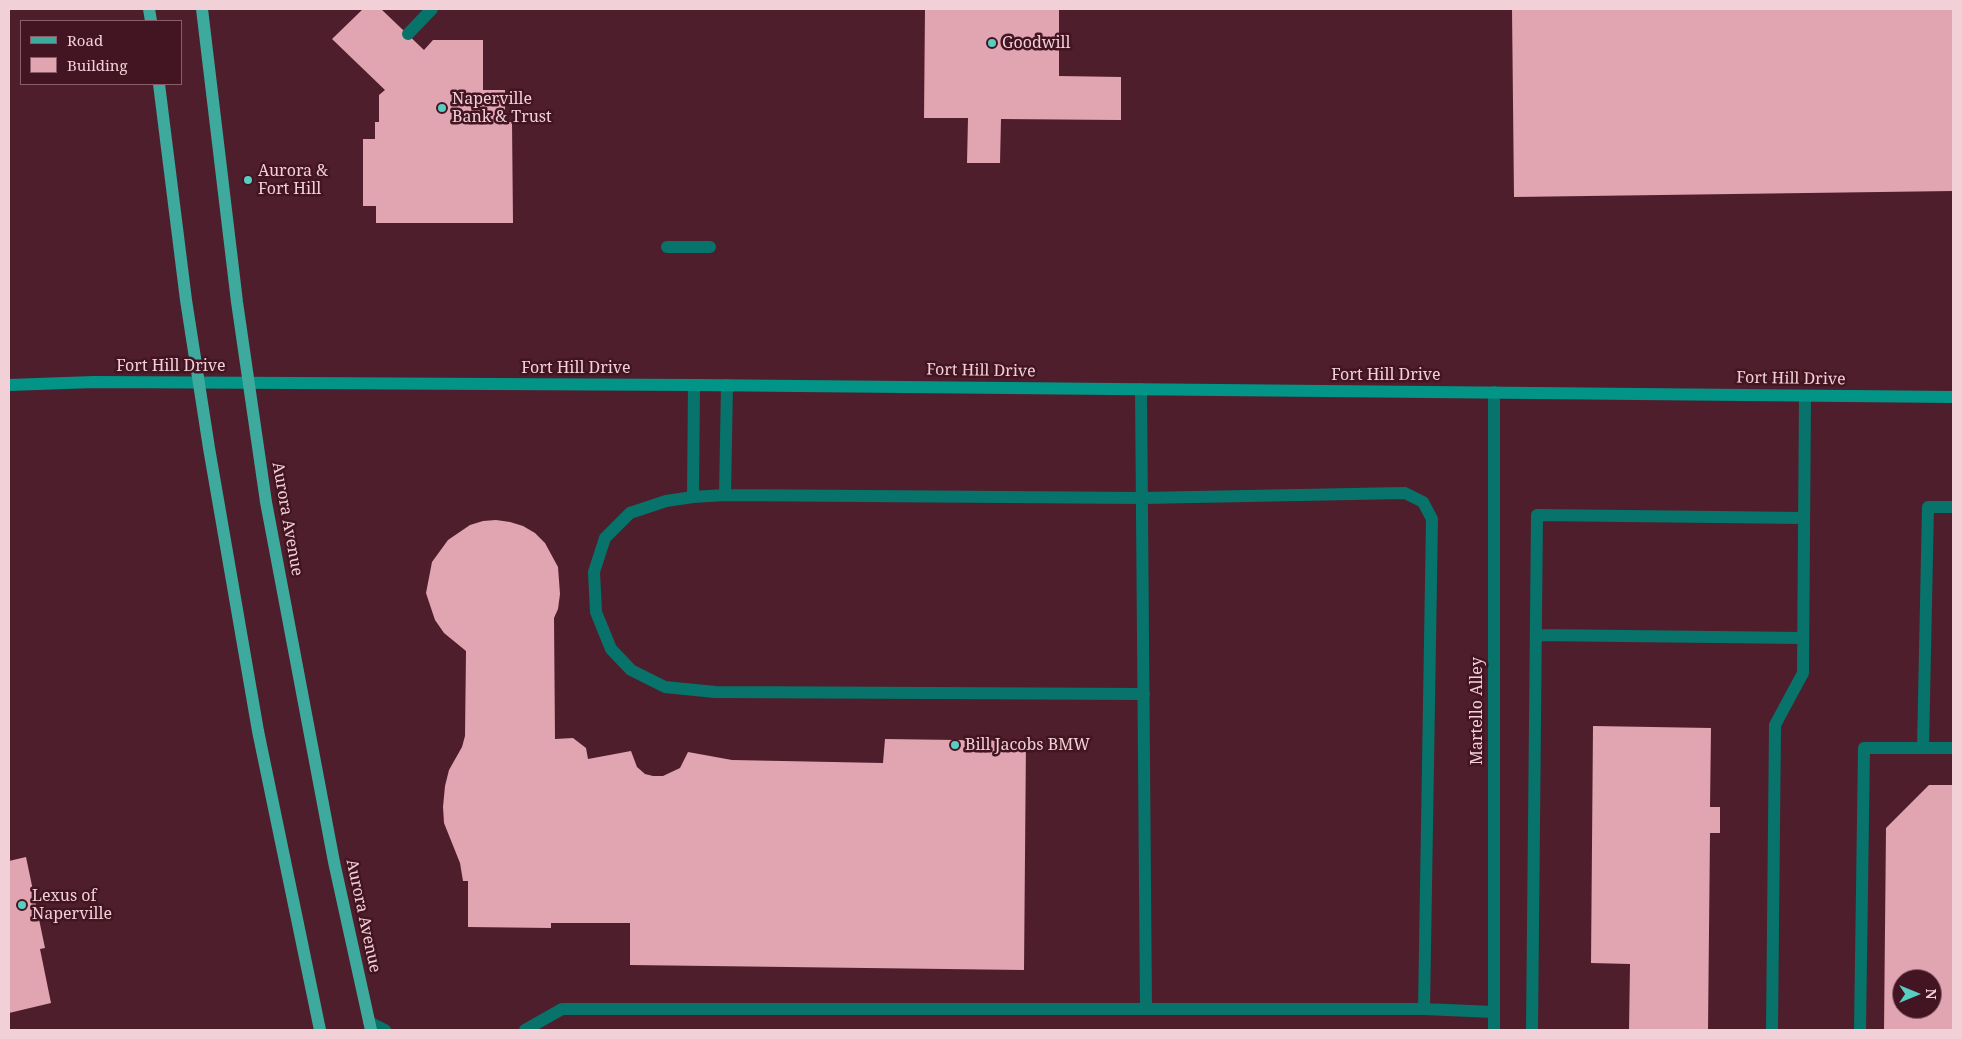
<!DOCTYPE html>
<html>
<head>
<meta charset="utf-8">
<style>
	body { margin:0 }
	#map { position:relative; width:1962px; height:1039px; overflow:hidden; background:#4f1e2c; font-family:"Noto Serif",serif }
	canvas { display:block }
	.frame { position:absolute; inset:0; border:10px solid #f1d1d7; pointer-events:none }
	.legend { position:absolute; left:20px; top:20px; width:162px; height:65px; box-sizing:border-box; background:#431422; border:1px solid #89606a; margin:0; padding:6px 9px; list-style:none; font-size:15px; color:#f1d1d7 }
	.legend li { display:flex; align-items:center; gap:10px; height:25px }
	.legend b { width:25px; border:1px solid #89606a }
	.north { position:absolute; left:1892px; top:969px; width:50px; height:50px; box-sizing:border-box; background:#431422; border:1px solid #89606a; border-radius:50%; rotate:90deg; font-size:14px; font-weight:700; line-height:20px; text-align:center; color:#f1d1d7 }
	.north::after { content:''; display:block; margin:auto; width:18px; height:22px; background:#58cec0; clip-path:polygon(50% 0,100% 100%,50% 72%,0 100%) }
</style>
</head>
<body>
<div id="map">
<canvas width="1962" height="1039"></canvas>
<div class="frame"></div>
<ul class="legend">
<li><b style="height:6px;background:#3ea99d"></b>Road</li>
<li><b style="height:14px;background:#e1a4b1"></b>Building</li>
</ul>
<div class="north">N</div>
</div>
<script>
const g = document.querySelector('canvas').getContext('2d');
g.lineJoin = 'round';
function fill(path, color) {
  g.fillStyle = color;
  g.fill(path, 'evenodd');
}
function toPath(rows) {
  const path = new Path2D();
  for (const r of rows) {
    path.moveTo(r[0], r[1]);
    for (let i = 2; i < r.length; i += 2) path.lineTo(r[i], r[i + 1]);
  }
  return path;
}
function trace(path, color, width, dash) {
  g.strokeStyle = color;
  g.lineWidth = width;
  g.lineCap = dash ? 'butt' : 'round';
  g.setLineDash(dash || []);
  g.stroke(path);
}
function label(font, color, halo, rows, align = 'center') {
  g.font = font + ' "Noto Serif",serif';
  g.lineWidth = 5;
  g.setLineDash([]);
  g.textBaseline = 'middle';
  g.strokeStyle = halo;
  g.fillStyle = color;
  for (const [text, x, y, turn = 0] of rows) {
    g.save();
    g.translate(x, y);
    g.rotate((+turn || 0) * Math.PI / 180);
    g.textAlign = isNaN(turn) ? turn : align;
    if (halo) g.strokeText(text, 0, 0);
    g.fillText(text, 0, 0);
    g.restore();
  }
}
fill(toPath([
	[363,9,381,9,424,50,433,40,483,40,483,90,505,90,505,122,512,122,513,223,376,223,376,206,363,206,363,139,375,139,375,122,379,122,379,95,385,90,332,39],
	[925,9,1059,9,1059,76,1121,77,1121,120,1001,119,1000,163,967,163,968,118,924,118],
	[1512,9,1953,9,1953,191,1514,197],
	[496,520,510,522,523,526,535,533,545,543,558,567,560,594,558,609,554,618,555,739,573,738,586,748,588,759,631,751,637,767,645,774,653,776,663,776,680,768,688,752,732,760,883,763,885,739,1026,741,1024,970,630,965,630,923,551,923,551,928,468,927,468,881,463,881,460,863,444,823,443,807,445,786,449,770,462,747,465,736,466,651,444,633,435,620,426,593,432,562,448,540,470,525,483,521],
	[1593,726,1711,728,1710,807,1720,807,1720,833,1710,833,1708,1030,1629,1030,1630,964,1591,963],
	[1929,785,1953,785,1953,1030,1884,1030,1886,828],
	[1902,979,1932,979,1932,1009,1902,1009],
	[26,857,45,948,40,949,51,1003,9,1013,9,861]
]), '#e1a4b1');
trace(toPath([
	[408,34,432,9],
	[667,247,710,247],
	[1141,389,1146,1009],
	[725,495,727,385],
	[693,497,694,385],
	[1536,635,1803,638],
	[1144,694,715,692,665,687,631,670,611,649,596,612,594,572,605,538,630,513,666,501,693,497,725,495,1142,498,1405,493,1423,502,1432,519,1424,1009],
	[1923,748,1928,507,1953,507],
	[369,1022,385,1030],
	[525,1030,562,1009,1424,1009,1494,1012],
	[1532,1030,1537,515,1804,518],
	[1772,1030,1775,725,1803,673,1805,396],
	[1860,1030,1864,748,1953,748]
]), '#07736a', 12);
trace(toPath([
	[1494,1030,1494,392]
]), '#07736a', 12);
trace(toPath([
	[9,385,94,382,694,385,1953,397]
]), '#039488', 12);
trace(toPath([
	[149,9,151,21],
	[202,9,237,302,266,502,334,862,371,1030],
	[159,84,186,300,209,448,258,731,320,1030]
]), '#3ea99d', 12);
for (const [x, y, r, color] of [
	[992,43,5,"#58cec0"],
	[442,108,5,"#58cec0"],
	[248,180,5,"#58cec0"],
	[955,745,5,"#58cec0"],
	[22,905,5,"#58cec0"]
]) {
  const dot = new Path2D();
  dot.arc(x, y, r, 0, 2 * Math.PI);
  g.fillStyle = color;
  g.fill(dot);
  trace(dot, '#431422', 2);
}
label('16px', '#f1d1d7', '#431422', [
	["Goodwill",1002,43],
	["Naperville",452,99],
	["Bank & Trust",452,117],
	["Aurora &",258,171],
	["Fort Hill",258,189],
	["Bill Jacobs BMW",965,745],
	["Lexus of",32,896],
	["Naperville",32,914]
], 'left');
label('16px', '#f1d1d7', '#431422', [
	["Fort Hill Drive",171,366],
	["Fort Hill Drive",576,368],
	["Fort Hill Drive",981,371,1],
	["Fort Hill Drive",1386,375],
	["Fort Hill Drive",1791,379,1],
	["Aurora Avenue",287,519,80],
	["Martello Alley",1477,711,-90],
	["Aurora Avenue",363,916,78]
]);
</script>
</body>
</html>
